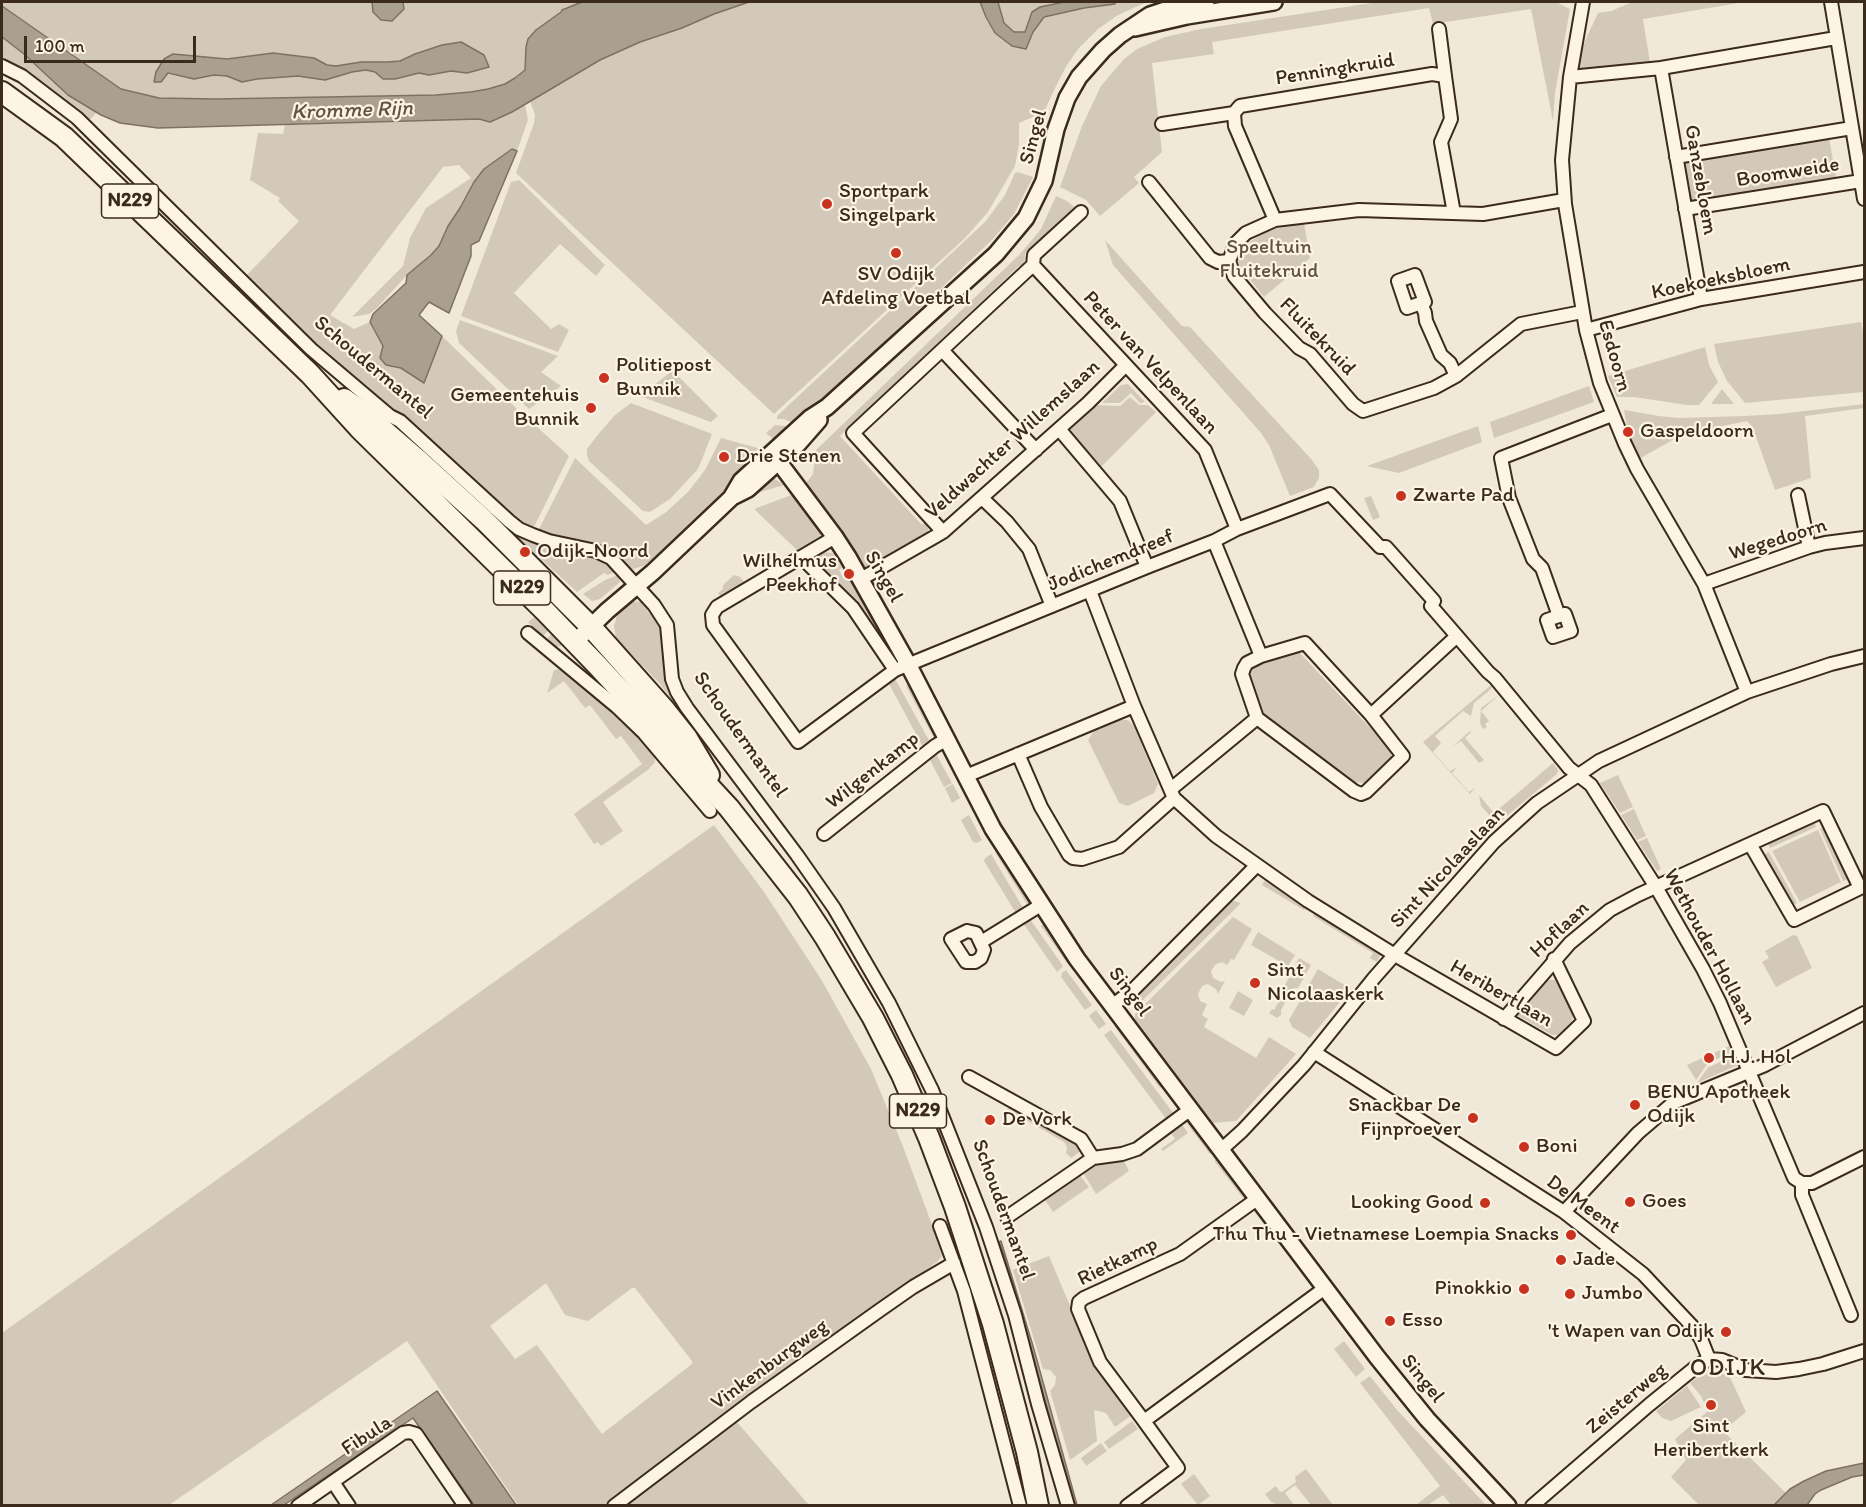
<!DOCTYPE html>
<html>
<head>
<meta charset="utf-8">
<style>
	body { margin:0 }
	#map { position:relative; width:1866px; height:1507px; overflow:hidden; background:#f0e9d9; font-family:Itim,sans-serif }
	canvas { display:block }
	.frame { position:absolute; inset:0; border:3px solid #3b2a1e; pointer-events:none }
	.scale { position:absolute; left:24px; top:36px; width:172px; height:27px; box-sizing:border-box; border:3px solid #3b2a1e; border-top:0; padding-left:8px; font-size:18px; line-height:21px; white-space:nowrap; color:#3b2a1e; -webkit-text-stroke:4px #fcf5e5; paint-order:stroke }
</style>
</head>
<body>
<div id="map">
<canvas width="1866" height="1507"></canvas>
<div class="frame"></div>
<div class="scale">100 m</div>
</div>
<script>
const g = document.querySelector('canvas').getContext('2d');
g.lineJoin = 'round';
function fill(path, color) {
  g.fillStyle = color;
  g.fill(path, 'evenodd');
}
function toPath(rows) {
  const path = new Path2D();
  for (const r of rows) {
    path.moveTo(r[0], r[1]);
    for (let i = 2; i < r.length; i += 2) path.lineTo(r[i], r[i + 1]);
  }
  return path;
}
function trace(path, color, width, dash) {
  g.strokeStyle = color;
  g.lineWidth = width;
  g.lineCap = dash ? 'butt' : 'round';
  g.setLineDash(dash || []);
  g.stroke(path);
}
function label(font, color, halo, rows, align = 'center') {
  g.font = font + ' Itim,sans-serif';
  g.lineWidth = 4.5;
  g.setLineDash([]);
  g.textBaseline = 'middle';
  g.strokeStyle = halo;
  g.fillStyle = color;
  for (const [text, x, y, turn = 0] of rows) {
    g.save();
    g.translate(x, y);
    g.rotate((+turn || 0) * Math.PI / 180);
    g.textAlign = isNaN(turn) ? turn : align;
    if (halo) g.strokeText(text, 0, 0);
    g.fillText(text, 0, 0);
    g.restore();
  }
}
fill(toPath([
	[2,2,372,2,373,12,381,20,392,21,404,9,403,2,582,2,562,10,526,47,525,70,505,84,488,89,471,92,436,95,179,99,159,98,121,89,2,6],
	[442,45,467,73,451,71,429,75,419,73,395,79,383,79,375,72,366,70,352,72,325,80,298,76,257,79,242,82,227,76,214,75,194,79,156,72,164,60,173,54,227,59,253,55,314,58,327,65,336,66,361,62,388,62,400,61,415,54],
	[749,2,980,2,986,17,1026,49,1033,32,1044,17,1084,8,1115,4,1115,2,1147,2,1118,15,1098,29,1079,48,1067,65,1057,84,1044,112,1019,123,1019,144,1015,166,988,212,965,238,774,414,516,173,534,123,535,115,530,101,600,60,640,42,682,28,714,14],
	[998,2,1064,2,1040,7,1032,12,1026,33,1014,32,1004,23],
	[1378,2,1556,2,1570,9,1555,93,1553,121,1531,9,1433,24,1429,8,1212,42,1214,54,1152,63,1162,152,1134,177,1139,183,1100,216,1086,200,1060,187,1082,126,1101,86,1124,59,1137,49,1165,37,1201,29],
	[1642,2,1745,2,1643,19,1650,63,1618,69,1593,70,1576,69,1585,41,1598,13,1611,11,1630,3],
	[2,37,24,54,68,95,97,112,86,124,23,73,2,59],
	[525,104,528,120,517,151,512,149,484,169,474,182,460,208,448,226,439,246,431,255,407,275,376,309,369,314,352,317,403,266,410,238,426,208,471,178,459,165,443,167,330,315,354,329,370,322,383,346,387,365,401,368,423,383,442,336,516,408,520,417,524,421,526,417,569,456,533,529,515,518,451,458,311,340,245,277,299,221,278,201,280,198,250,180,258,133,283,134,285,125,479,119,490,122],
	[1829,138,1836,177,1689,203,1681,163],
	[1018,172,1033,177,1014,214,993,239,795,427,790,422,784,419,777,419,777,416,985,222,1005,195,1015,173],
	[519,180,605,265,596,276,560,244,514,293,551,329,559,324,569,330,558,352,461,316,511,182],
	[1056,196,1067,201,1075,208,1025,254,1024,267,1019,266,840,436,922,525,927,520,929,522,927,536,873,566,863,569,805,484,813,474,816,450,1020,254,1041,229],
	[1304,223,1310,258,1264,297,1239,266,1238,258,1241,249,1251,241,1264,233,1279,228],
	[1105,240,1182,326,1190,327,1312,460,1319,470,1319,478,1314,487,1290,496,1269,445,1261,433,1113,265],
	[460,320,558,356,541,372,561,386,529,409,459,343,456,331],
	[1861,322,1864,339,1864,392,1745,403,1727,381,1718,362,1714,344],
	[1705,347,1709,365,1718,382,1699,405,1687,405,1634,397,1617,397,1608,376],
	[677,367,682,369,678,376,718,416,711,422,640,396],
	[1128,384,1145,402,1140,403,1131,393,1120,403,1102,403,1121,385],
	[1589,386,1594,402,1494,438,1490,422],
	[1722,389,1734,404,1711,404],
	[1130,397,1139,405,1148,405,1156,412,1099,469,1066,432,1095,405,1120,406],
	[631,403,712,434,698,469,670,499,650,512,643,511,589,461,587,455,587,449,596,437,615,415],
	[1864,404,1864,408,1805,416,1811,478,1775,490,1752,426,1747,421,1683,434,1639,459,1630,442,1624,410,1659,416,1679,418,1744,416,1779,414],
	[775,425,786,426,791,430,778,440,773,439,766,433],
	[1478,426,1482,442,1399,473,1367,466],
	[721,438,769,451,652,561,643,566,630,570,626,564,606,549,582,540,552,536,538,531,575,458,646,525,665,513,688,492,705,470],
	[768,479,775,479,784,485,744,497],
	[794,494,821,532,820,536,797,550,754,509],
	[1371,496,1380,517,1373,520,1364,498],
	[513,531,584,552,603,559,617,572,607,575,604,573,577,592,516,536],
	[822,552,833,553,842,568,839,570,844,579,850,575,897,658,894,660,809,558],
	[618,575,620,582,600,599,592,601,583,594,605,580],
	[734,575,740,577,745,583,721,598,718,593,723,589,723,585],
	[632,601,641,602,650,614,656,614,661,625,668,681,684,716,660,684,616,638,614,626,617,616],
	[537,615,563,641,561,646,556,647,550,645,545,641,552,633,549,630,542,637,528,622],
	[1290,652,1299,652,1390,749,1391,757,1364,783,1355,782,1267,720,1262,714,1247,675,1257,659],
	[561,669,620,718,654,754,655,762,649,769,603,802,623,831,601,846,598,842,594,844,574,814,642,764,621,736,616,739,590,705,585,708,564,681,547,693,554,670],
	[894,677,931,744,924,749,888,682],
	[910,683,937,737,936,742,906,686],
	[1490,686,1492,686,1491,689,1474,703,1471,716,1463,711,1435,736,1441,743,1433,752,1450,771,1457,767,1452,773,1469,792,1476,787,1470,794,1423,742],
	[1499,695,1481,711,1489,721,1485,724,1487,727,1483,729,1480,723,1481,708],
	[1121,720,1128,720,1134,726,1158,784,1154,793,1128,806,1119,803,1088,740,1093,732],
	[1470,731,1471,732,1465,738,1484,760,1479,763,1461,741,1453,746],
	[935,752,952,783,944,787,928,756],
	[1553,763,1558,770,1557,774,1497,824,1481,806,1479,795,1494,813],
	[1618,775,1633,807,1620,813,1600,783],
	[953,784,960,798,952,803,945,788],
	[1634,809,1646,836,1637,840,1621,815],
	[969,815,982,840,977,843,973,842,961,820],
	[1814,821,1816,827,1770,848,1767,842],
	[714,825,764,892,821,979,871,1069,902,1144,931,1222,942,1256,937,1262,604,1505,518,1505,407,1341,169,1505,2,1505,2,1333],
	[546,1283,565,1315,588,1321,632,1288,635,1288,692,1361,692,1364,602,1434,537,1345,515,1359,490,1326],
	[1826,826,1847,874,1848,879,1843,881,1820,829],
	[1818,830,1841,882,1800,902,1772,851],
	[1647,838,1661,869,1657,871,1638,842],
	[1000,849,1032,903,1030,909,995,852],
	[1769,852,1797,903,1791,906,1763,855],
	[991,854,1025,911,1017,915,984,861,985,858],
	[1265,880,1307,906,1304,910,1262,885],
	[1234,901,1241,903,1140,1003,1133,997,1229,902],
	[1316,911,1381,953,1377,962,1370,958,1373,953,1313,916],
	[1233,917,1252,929,1234,960,1231,959,1227,965,1222,962,1216,964,1211,971,1213,978,1221,982,1225,981,1218,994,1216,989,1208,984,1202,986,1198,994,1200,1001,1207,1004,1202,1015,1208,1019,1204,1027,1256,1058,1269,1037,1296,1054,1236,1121,1213,1123,1135,1019,1135,1014],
	[1030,919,1063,966,1057,972,1023,923],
	[1045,923,1071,960,1067,963,1041,926],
	[1258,932,1295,955,1288,966,1251,945],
	[1793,935,1797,936,1812,968,1776,987,1762,962,1769,958,1765,951],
	[1299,958,1311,965,1298,988,1294,988,1281,1010,1281,1015,1277,1018,1269,1013,1272,1009,1274,1010,1279,1001,1277,1000],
	[1318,969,1351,989,1310,1038,1292,1027,1289,1020],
	[1066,970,1092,1005,1085,1010,1061,977,1062,973],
	[1547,980,1555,980,1572,1010,1573,1017,1571,1022,1558,1035,1552,1035,1517,1015,1517,1010],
	[1238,991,1253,1000,1244,1016,1229,1008],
	[1096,1010,1106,1024,1099,1029,1089,1016],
	[1119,1024,1164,1084,1160,1088,1115,1027],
	[1111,1030,1174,1114,1167,1120,1104,1035],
	[1729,1046,1732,1053,1714,1060,1713,1058,1711,1059,1708,1057,1708,1063,1696,1080,1687,1065],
	[1733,1055,1738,1065,1697,1083,1709,1066,1710,1067],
	[1012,1106,1081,1146,1081,1151,1071,1158,1066,1153,1067,1147,1064,1142,1007,1109],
	[1185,1121,1193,1123,1215,1152,1211,1154,1209,1153],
	[1181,1123,1188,1133,1163,1151,1161,1149,1175,1139,1170,1132],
	[1218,1156,1247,1196,1244,1199,1215,1162,1215,1159],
	[1123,1159,1129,1171,1096,1194,1082,1171,1099,1162],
	[1078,1173,1089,1187,1053,1212,1043,1197],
	[1049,1256,1095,1365,1132,1415,1115,1427,1106,1413,1094,1410,1097,1441,1070,1460,1050,1391,1055,1385,1056,1377,1050,1370,1043,1369,1013,1270],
	[1344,1341,1365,1369,1356,1377,1334,1349],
	[1714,1369,1730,1377,1746,1412,1723,1431,1786,1493,1774,1505,1699,1505,1671,1477,1686,1460,1675,1439,1708,1411,1701,1396,1690,1383,1705,1371],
	[1370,1376,1397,1410,1486,1505,1451,1505,1443,1495,1428,1505,1416,1505,1440,1486,1360,1383],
	[1687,1386,1701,1407,1671,1421,1662,1418,1656,1411],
	[736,1421,809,1505,622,1506],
	[1132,1421,1138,1429,1109,1449,1104,1442],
	[1101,1443,1107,1451,1086,1466,1081,1458],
	[1306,1469,1333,1505,1311,1505,1295,1485,1285,1493,1294,1505,1276,1505,1273,1502,1272,1503,1265,1494,1276,1486,1279,1491,1282,1492,1296,1482,1295,1477],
	[1194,1474,1210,1496,1198,1505,1181,1484]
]), '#d2c9ba');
const water = toPath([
	[372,2,403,2,404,9,392,21,381,20,373,12,372,2],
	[582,2,749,2,714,14,682,28,640,42,600,60,512,112,490,122,479,119,158,128,120,123,101,115,68,95,24,54,2,37,2,6,121,89,159,98,216,99,436,95,471,92,488,89,505,84,515,78,525,70,526,47,528,39,536,30,561,12,562,10,582,2],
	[980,2,998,2,1004,23,1014,32,1025,32,1032,12,1040,7,1064,2,1115,2,1115,4,1084,8,1044,17,1033,32,1026,49,1012,46,995,33,986,17,980,2],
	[461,42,484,55,489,67,467,73,451,71,429,75,419,73,395,79,383,79,375,72,366,70,352,72,325,80,298,76,257,79,242,82,227,76,214,75,194,79,168,73,161,82,154,82,156,72,164,59,173,54,227,59,273,53,314,58,327,65,336,66,361,62,388,62,400,61,415,54,442,45,461,42],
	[512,149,517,151,479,241,471,245,471,256,449,313,429,302,419,315,442,336,424,383,401,368,386,365,380,358,383,346,370,322,373,314,406,283,407,275,431,255,439,246,448,226,460,208,474,182,484,169,512,149],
	[1001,1241,1033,1346,1077,1505,1074,1505,1072,1499,1008,1267,999,1242,1001,1241],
	[437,1391,516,1505,474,1505,413,1418,284,1505,271,1505,437,1391],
	[1864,1463,1864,1475,1852,1477,1821,1490,1815,1494,1807,1505,1774,1505,1790,1489,1804,1481,1826,1471,1864,1463]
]);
fill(water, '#aaa091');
trace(water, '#7e7163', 1.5);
const minor = toPath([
	[1583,2,1570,77,1562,160,1565,204,1586,330,1600,383,1625,444,1637,469,1704,584,1747,692],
	[1831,2,1864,199],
	[1439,29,1445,76],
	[2,66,22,76,77,118,311,349,390,416,400,421,509,521,519,529,533,535,549,541,596,551,611,558,654,605,667,625,672,679,677,692,687,708,797,855,834,908,889,1003,932,1090,986,1227,1015,1315,1038,1404,1068,1506],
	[1661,68,1701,299],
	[1570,77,1661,68,1836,38],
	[1162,124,1234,113],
	[1676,157,1852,128],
	[1149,182,1210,258,1218,262,1229,261],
	[1564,200,1483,214,1359,210,1275,220,1246,233,1236,243,1229,261,1234,276,1265,313,1299,348,1310,354,1353,404,1363,411,1434,388,1456,376,1521,324,1582,312],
	[1685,209,1861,181],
	[1275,220,1235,126,1234,113,1240,106,1432,74,1445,76,1451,119,1441,142,1454,213],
	[1033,265,1205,450,1237,529],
	[1421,303,1407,308,1398,281,1415,275,1425,302,1421,303,1425,313,1426,321,1441,355,1450,363,1456,376],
	[1586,330,1701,299,1864,272],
	[942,350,1036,450],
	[1059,429,1120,501,1147,567],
	[1798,495,1809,547],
	[982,498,1007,522,1029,549,1052,606],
	[943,532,853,433,1033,265,1034,255,1081,212],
	[835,537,717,607,712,615,713,625,798,742,895,670,1147,567,1214,541,1237,529,1330,494,1380,547,1386,547,1434,601,1431,606,1488,672,1495,678,1569,768,1591,785,1656,887,1703,969,1720,1003,1794,1178,1802,1183],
	[1214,541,1261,656],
	[801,557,853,608,895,670],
	[861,579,943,532,1088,403,1126,365],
	[1704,584,1809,547,1825,543,1864,538],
	[1090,591,1134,706,1174,798,1216,836,1308,901,1395,955,1556,1048,1584,1021,1554,959],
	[1565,614,1571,631,1553,637,1547,620,1565,614],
	[1559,616,1542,568,1533,559,1509,498,1501,458,1612,415],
	[528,633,617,707,644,733,710,811],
	[1305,643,1371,715,1403,756,1366,792,1361,794,1354,791,1257,718,1242,674,1244,668,1247,663,1261,656,1305,643],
	[1371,715,1457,636],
	[1018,754,1041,807,1069,855,1073,858,1082,859,1119,847,1174,798],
	[966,776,1134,706],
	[1171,789,1257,718],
	[824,834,935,746,947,739],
	[1860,888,1823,811,1750,844,1794,920,1860,888,1864,886],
	[967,931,976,933,984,950,981,958,975,962,966,962,951,939,967,931],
	[981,942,1041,905],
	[1113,1005,1133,990,1256,866],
	[1504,1019,1570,943,1610,910,1638,895,1750,844],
	[1314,1052,1564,1212,1643,1274,1692,1326,1701,1339,1709,1359],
	[969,1077,1081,1139,1093,1158,1122,1154,1137,1149,1191,1109],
	[1222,1149,1242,1131,1304,1065,1374,978,1494,842,1537,803,1599,761,1747,692,1831,664,1864,656],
	[1802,1183,1802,1195,1851,1315],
	[1802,1183,1812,1183,1864,1157],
	[1257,1199,1180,1254,1084,1298,1079,1302,1078,1309,1100,1362,1144,1421,1325,1288],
	[1564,1212,1638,1133,1673,1103,1765,1065,1864,1013],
	[1007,1217,1093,1158],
	[940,1226,964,1291,1020,1506],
	[333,1482,349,1506],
	[298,1506,403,1433,409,1432,416,1434,465,1506],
	[614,1506,751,1402,880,1310,913,1287,954,1263],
	[1127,1506,1178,1468,1144,1421],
	[1532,1506,1649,1405,1697,1366,1709,1359,1722,1360,1746,1370,1776,1372,1799,1369,1823,1364,1864,1351]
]);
const tertiary = toPath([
	[1135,28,1187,16,1274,2],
	[772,453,835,537,848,557,908,664,993,829,1077,959,1377,1357,1427,1419,1508,1506],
	[732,497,748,489,798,444,819,420],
	[575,642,607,611,653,572,731,498,741,481,810,418,827,407,996,254,1026,218,1044,181,1056,129,1067,98,1079,77,1103,50,1120,35,1150,15,1168,9,1206,2]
]);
const primary = toPath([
	[2,92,64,137,310,374,360,429,545,611,597,665,729,808,798,896,825,937,873,1018,902,1075,929,1138,955,1207,993,1324,1027,1452,1038,1506],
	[344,399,365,414,417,459,484,520,591,627,664,709,687,738,709,775]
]);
trace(minor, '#3b2a1e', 16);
trace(tertiary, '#3b2a1e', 20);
trace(primary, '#3b2a1e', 24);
trace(minor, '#fcf5e5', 12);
trace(tertiary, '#fcf5e5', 15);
trace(primary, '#fcf5e5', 20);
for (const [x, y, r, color] of [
	[827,204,6,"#c8321e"],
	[896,253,6,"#c8321e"],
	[604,378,6,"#c8321e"],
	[591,408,6,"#c8321e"],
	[1628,432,6,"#c8321e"],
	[724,457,6,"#c8321e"],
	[1401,496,6,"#c8321e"],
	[525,552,6,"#c8321e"],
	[849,574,6,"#c8321e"],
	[1255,983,6,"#c8321e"],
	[1709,1058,6,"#c8321e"],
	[1635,1105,6,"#c8321e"],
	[1473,1118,6,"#c8321e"],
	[990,1120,6,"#c8321e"],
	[1524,1147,6,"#c8321e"],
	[1630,1202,6,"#c8321e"],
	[1485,1203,6,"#c8321e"],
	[1571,1235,6,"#c8321e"],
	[1561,1260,6,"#c8321e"],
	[1524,1289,6,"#c8321e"],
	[1570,1294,6,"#c8321e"],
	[1390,1321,6,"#c8321e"],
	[1726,1332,6,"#c8321e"],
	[1711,1405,6,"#c8321e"]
]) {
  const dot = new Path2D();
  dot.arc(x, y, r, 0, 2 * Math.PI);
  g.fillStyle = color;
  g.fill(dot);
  trace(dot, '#fcf5e5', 2);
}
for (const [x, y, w] of [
	[130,201,57],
	[522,588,57],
	[918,1111,57]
]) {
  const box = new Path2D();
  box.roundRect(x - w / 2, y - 17, w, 34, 4.5);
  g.fillStyle = '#fcf5e5';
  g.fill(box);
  trace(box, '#3b2a1e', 1.5);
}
label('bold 20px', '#3b2a1e', null, [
	["N229",130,201],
	["N229",522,588],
	["N229",918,1111]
]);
label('21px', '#3b2a1e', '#fcf5e5', [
	["Penningkruid",1335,70,-9],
	["Singel",1034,137,-75],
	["Boomweide",1788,173,-9],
	["Ganzebloem",1700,180,80],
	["Koekoeksbloem",1721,279,-12],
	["Fluitekruid",1317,337,46],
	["Esdoorn",1614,356,74],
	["Peter van Velpenlaan",1150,363,47],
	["Schoudermantel",373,368,40],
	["Veldwachter Willemslaan",1013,440,-42],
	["Wegedoorn",1778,540,-17],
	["Jodichemdreef",1111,561,-22],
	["Singel",883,577,60],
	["Schoudermantel",740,735,55],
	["Wilgenkamp",873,771,-38],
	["Sint Nicolaaslaan",1448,868,-47],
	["Hoflaan",1560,930,-43],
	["Wethouder Hollaan",1709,947,62],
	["Singel",1129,992,53],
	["Heribertlaan",1501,994,30],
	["De Meent",1583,1205,36],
	["Schoudermantel",1003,1210,70],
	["Rietkamp",1118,1262,-26],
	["Vinkenburgweg",770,1365,-36],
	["Singel",1422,1379,51],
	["Zeisterweg",1627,1399,-40],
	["Fibula",367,1436,-33]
]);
label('21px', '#3b2a1e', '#fcf5e5', [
	["Sportpark",839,192],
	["Singelpark",839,216],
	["SV Odijk",896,275,"center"],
	["Afdeling Voetbal",896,299,"center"],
	["Politiepost",616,366],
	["Bunnik",616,390],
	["Gemeentehuis",579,396,"right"],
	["Bunnik",579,420,"right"],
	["Gaspeldoorn",1640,432],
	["Drie Stenen",736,457],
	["Zwarte Pad",1413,496],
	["Odijk-Noord",537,552],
	["Wilhelmus",837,562,"right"],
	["Peekhof",837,586,"right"],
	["Sint",1267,971],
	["Nicolaaskerk",1267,995],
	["H.J. Hol",1721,1058],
	["BENU Apotheek",1647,1093],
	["Odijk",1647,1117],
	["Snackbar De",1461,1106,"right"],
	["Fijnproever",1461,1130,"right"],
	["De Vork",1002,1120],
	["Boni",1536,1147],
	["Goes",1642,1202],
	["Looking Good",1473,1203,"right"],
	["Thu Thu - Vietnamese Loempia Snacks",1559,1235,"right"],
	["Jade",1573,1260],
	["Pinokkio",1512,1289,"right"],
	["Jumbo",1582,1294],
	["Esso",1402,1321],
	["'t Wapen van Odijk",1714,1332,"right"],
	["Sint",1711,1427,"center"],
	["Heribertkerk",1711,1451,"center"]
], 'left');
label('21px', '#615245', '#fcf5e5', [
	["Speeltuin",1269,248],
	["Fluitekruid",1269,272]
]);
label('italic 22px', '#625346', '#fcf5e5', [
	["Kromme Rijn",352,111,-2]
]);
g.letterSpacing = '1.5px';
label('24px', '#3b2a1e', '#fcf5e5', [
	["ODIJK",1728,1369]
]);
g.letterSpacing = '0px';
</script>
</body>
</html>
